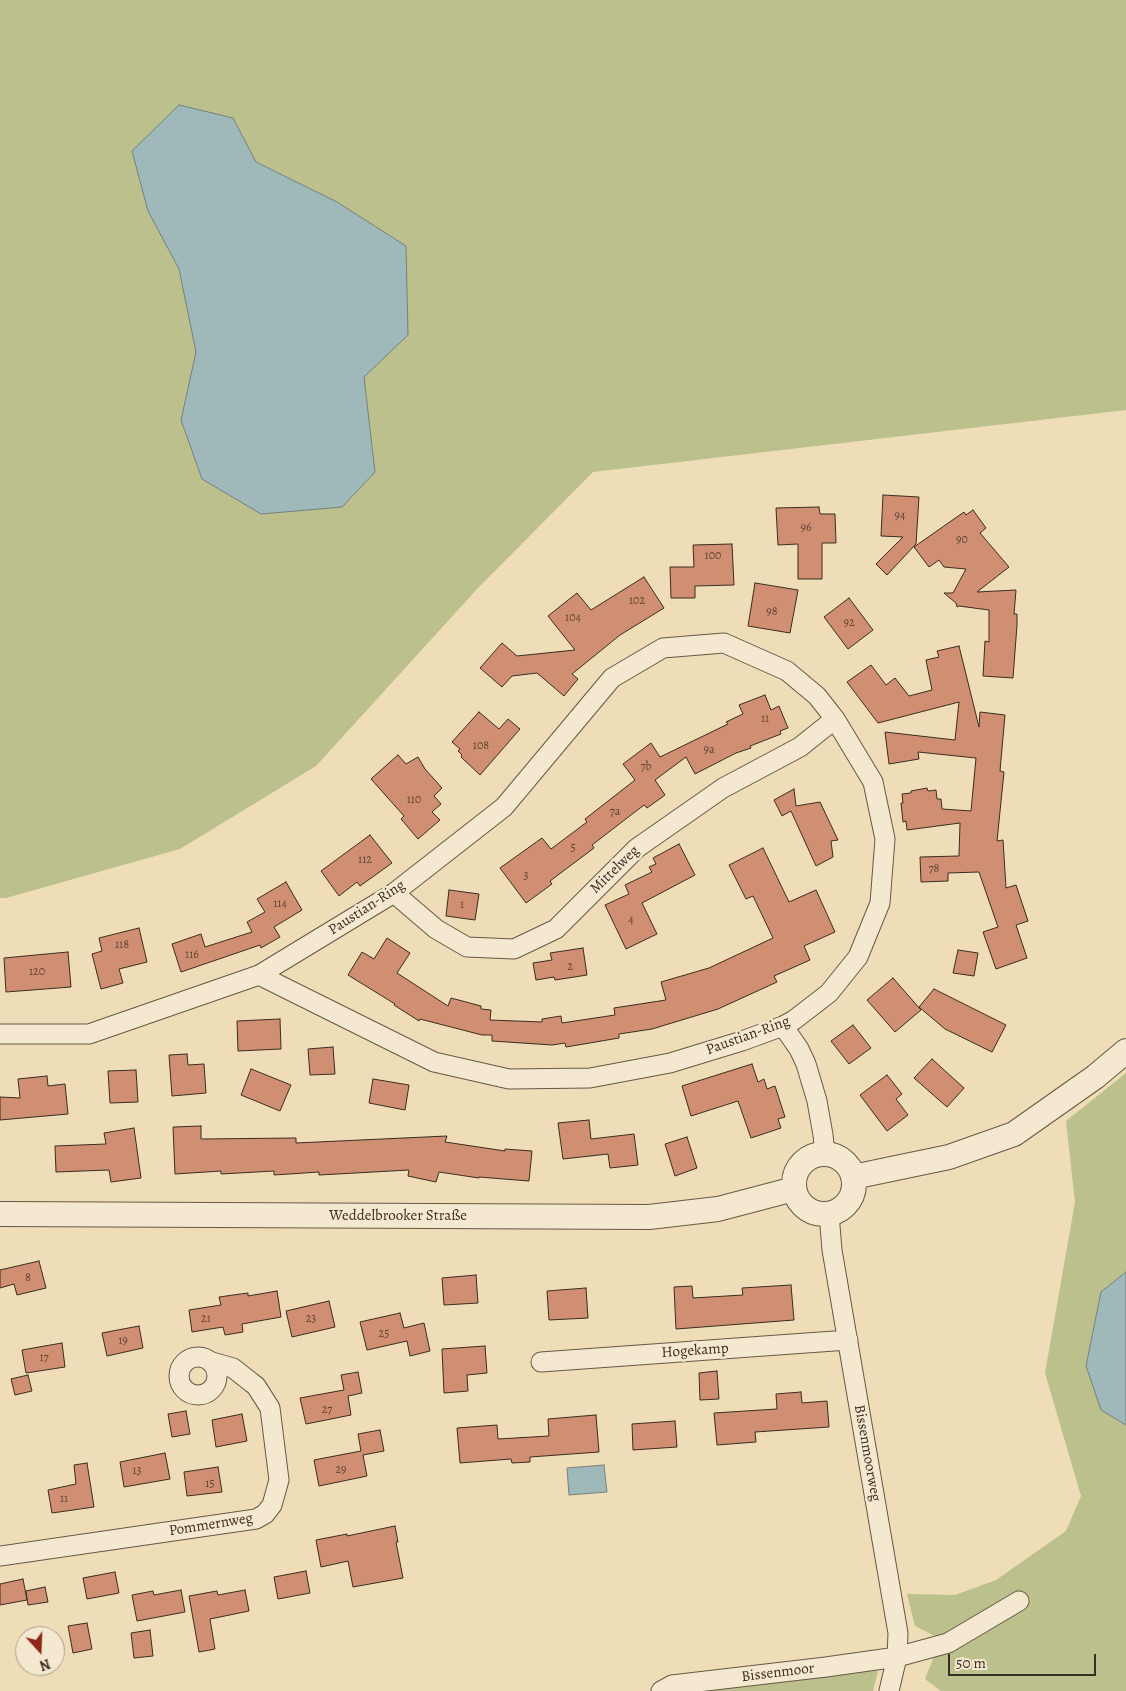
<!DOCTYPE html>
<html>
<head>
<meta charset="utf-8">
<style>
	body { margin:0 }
	#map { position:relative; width:1126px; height:1691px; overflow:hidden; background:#eeddb7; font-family:Alegreya,serif }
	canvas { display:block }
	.north { position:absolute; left:15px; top:1626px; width:50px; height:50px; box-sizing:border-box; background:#f4e9d0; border:1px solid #aa9d8a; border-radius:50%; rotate:160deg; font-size:14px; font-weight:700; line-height:20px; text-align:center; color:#3a2c21 }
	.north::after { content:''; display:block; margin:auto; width:18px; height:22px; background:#8f2418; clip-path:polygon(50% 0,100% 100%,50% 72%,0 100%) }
	.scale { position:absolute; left:948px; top:1654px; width:148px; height:22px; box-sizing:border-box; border:2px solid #3a2c21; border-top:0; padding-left:6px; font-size:15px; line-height:18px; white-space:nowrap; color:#3a2c21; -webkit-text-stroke:4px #f4e9d0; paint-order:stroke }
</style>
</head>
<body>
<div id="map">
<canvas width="1126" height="1691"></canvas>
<div class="north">N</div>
<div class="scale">50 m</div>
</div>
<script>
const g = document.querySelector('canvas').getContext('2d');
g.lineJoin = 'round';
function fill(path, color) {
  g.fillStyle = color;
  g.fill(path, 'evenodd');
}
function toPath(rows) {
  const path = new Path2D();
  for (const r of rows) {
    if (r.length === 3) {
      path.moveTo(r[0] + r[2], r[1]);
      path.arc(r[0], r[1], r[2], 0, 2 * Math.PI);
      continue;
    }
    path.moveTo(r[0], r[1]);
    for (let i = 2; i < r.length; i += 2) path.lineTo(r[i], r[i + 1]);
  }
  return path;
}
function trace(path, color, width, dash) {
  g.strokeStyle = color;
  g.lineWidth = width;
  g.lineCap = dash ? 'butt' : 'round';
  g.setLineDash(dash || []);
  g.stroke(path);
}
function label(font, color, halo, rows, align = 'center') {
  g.font = font + ' Alegreya,serif';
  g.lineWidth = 5;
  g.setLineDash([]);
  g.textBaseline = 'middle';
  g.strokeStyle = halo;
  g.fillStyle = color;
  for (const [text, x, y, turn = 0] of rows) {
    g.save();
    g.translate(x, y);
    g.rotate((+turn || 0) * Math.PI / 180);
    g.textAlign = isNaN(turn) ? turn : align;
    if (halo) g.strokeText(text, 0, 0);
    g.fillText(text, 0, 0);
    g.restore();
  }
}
fill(toPath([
	[0,0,1126,0,1126,410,593,472,478,588,316,766,180,849,6,898,0,898],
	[1126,1073,1126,1272,1101,1292,1101,1410,1126,1425,1126,1691,941,1691,925,1679,941,1639,915,1626,907,1594,955,1595,996,1580,1066,1531,1081,1496,1045,1373,1075,1202,1066,1121],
	[870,1666,878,1671,873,1691,670,1691]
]), '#bbc08c');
const water = toPath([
	[179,105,233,118,256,162,337,202,406,246,408,335,364,377,375,472,342,507,261,514,202,479,181,420,196,352,179,269,148,211,132,151,179,105],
	[1126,1272,1126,1425,1101,1410,1086,1366,1101,1292,1126,1272],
	[604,1465,607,1492,569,1495,567,1468,604,1465]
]);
fill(water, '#9fb9ba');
trace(water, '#77817d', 1);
const building = toPath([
	[883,495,919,497,916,544,887,575,876,564,903,537,881,536,883,495],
	[819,507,820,514,835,514,836,543,822,543,822,579,798,579,798,544,778,545,776,508,819,507],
	[973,510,986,528,980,533,1009,567,977,592,1016,590,1014,614,1017,614,1017,625,1013,678,983,676,985,641,989,642,989,610,959,606,957,607,956,603,944,593,953,593,966,569,944,567,939,560,929,567,914,547,964,512,966,515,973,510],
	[732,544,734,585,695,586,695,598,671,598,670,567,694,567,693,545,732,544],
	[644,577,664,608,620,635,572,674,578,679,564,696,537,673,512,676,502,687,480,668,502,643,517,656,575,650,548,616,577,593,591,610,644,577],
	[755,583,798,590,790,633,748,626,755,583],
	[849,598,873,630,848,649,824,617,849,598],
	[959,646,979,727,980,712,1005,715,1000,771,1004,772,997,841,1003,840,1006,888,1016,885,1028,921,1016,925,1027,958,996,969,983,932,998,927,979,872,948,873,948,881,921,882,920,857,959,856,960,823,907,830,906,821,903,822,901,803,903,803,902,794,911,793,911,791,927,788,928,791,936,790,937,799,941,799,942,809,971,811,976,758,918,752,919,759,889,764,885,732,955,740,959,702,878,723,847,682,871,665,886,685,895,678,909,696,932,690,926,660,939,657,937,651,959,646],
	[765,695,771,710,779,706,788,728,780,731,781,734,750,746,751,748,736,753,695,774,686,757,655,780,665,795,647,808,644,805,592,845,594,848,550,881,552,884,526,903,500,868,542,838,551,849,587,822,585,819,635,780,623,764,651,743,660,757,728,724,726,722,743,714,739,705,765,695],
	[479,712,499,729,508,719,520,729,480,775,461,757,462,755,458,751,460,749,452,742,479,712],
	[398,755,406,764,418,757,425,769,442,788,434,796,441,804,432,812,440,820,418,839,401,819,404,816,371,779,398,755],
	[794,789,796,806,820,802,838,840,831,841,833,857,816,866,791,811,782,816,774,800,794,789],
	[370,835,392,863,360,886,357,882,339,896,321,871,370,835],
	[679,844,695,875,642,903,657,934,626,949,605,905,629,894,625,885,652,872,649,867,656,864,653,858,679,844],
	[763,848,789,902,816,890,835,932,804,946,810,960,774,976,777,982,718,1009,652,1029,619,1034,619,1038,566,1047,565,1043,552,1045,492,1041,492,1035,482,1035,420,1019,419,1021,394,1005,395,1004,348,975,362,952,374,959,387,938,410,953,397,973,448,1006,451,998,481,1006,481,1009,491,1010,490,1020,542,1022,542,1019,561,1016,562,1023,615,1015,614,1008,666,1000,661,982,709,968,773,938,753,896,746,899,729,865,763,848],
	[286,882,302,910,274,927,280,937,261,948,260,945,181,972,172,944,201,934,205,947,252,932,247,922,265,912,257,899,286,882],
	[449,890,479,894,475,920,446,916,449,890],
	[139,928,147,962,119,969,123,983,101,989,92,954,102,951,99,938,139,928],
	[583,948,587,975,555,980,554,977,536,980,533,963,552,960,550,953,583,948],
	[958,950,978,953,974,976,953,973,958,950],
	[68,952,71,987,6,992,4,958,68,952],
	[893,978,921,1010,895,1032,867,1000,893,978],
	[934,989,1006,1025,992,1052,945,1029,919,1007,934,989],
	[280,1019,281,1049,238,1051,237,1021,280,1019],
	[853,1025,871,1048,849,1064,831,1041,853,1025],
	[333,1047,335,1074,310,1075,308,1049,333,1047],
	[187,1054,188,1065,204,1064,206,1093,172,1096,169,1055,187,1054],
	[932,1059,964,1088,947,1107,914,1078,932,1059],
	[752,1064,758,1082,764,1079,767,1089,775,1086,785,1117,778,1119,781,1128,751,1138,738,1101,691,1116,682,1086,752,1064],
	[251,1069,291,1085,280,1111,241,1095,251,1069],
	[136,1070,138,1102,110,1103,108,1071,136,1070],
	[887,1075,902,1094,896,1099,908,1115,887,1131,860,1095,887,1075],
	[47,1076,48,1086,65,1084,68,1114,0,1120,0,1097,20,1098,18,1079,47,1076],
	[373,1079,409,1085,405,1110,369,1103,373,1079],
	[589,1120,591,1139,634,1134,638,1165,610,1168,608,1154,563,1159,558,1123,589,1120],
	[201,1126,201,1139,296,1138,296,1143,447,1136,445,1142,505,1151,505,1149,532,1151,529,1181,479,1177,479,1178,439,1172,436,1182,408,1176,409,1170,319,1175,319,1172,274,1175,274,1171,221,1174,221,1171,175,1174,173,1127,201,1126],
	[134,1128,141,1178,111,1182,109,1170,56,1172,55,1146,106,1144,104,1133,134,1128],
	[687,1137,697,1168,675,1176,665,1144,687,1137],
	[39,1261,46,1288,17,1295,14,1284,0,1288,0,1270,39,1261],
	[476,1275,478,1303,444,1305,442,1278,476,1275],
	[791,1285,794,1320,676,1329,674,1287,692,1286,693,1298,743,1295,742,1288,791,1285],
	[586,1288,588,1318,549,1320,547,1291,586,1288],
	[277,1291,281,1317,242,1324,243,1332,225,1335,223,1327,192,1332,189,1310,221,1305,219,1297,248,1293,248,1296,277,1291],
	[329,1301,335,1327,292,1337,286,1311,329,1301],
	[400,1313,404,1328,424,1323,430,1351,410,1356,407,1341,367,1350,360,1322,400,1313],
	[139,1326,143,1348,107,1356,102,1333,139,1326],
	[62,1343,65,1367,26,1373,22,1350,62,1343],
	[485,1346,487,1373,467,1375,468,1391,444,1393,442,1349,485,1346],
	[717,1371,719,1399,700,1400,699,1373,717,1371],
	[358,1372,362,1393,348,1396,351,1415,306,1424,300,1398,344,1390,341,1375,358,1372],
	[28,1375,32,1391,15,1395,11,1379,28,1375],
	[801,1392,802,1403,827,1401,829,1427,755,1432,756,1442,717,1445,714,1413,777,1409,776,1394,801,1392],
	[186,1411,190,1434,172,1437,168,1414,186,1411],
	[242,1414,247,1441,216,1447,212,1420,242,1414],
	[596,1415,599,1452,530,1457,530,1462,512,1463,511,1459,460,1463,457,1428,497,1425,498,1439,549,1436,548,1419,596,1415],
	[675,1421,677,1447,633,1450,632,1424,675,1421],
	[380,1430,384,1451,363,1455,367,1476,319,1486,314,1460,361,1451,358,1434,380,1430],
	[165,1453,170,1479,124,1487,120,1462,165,1453],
	[87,1463,94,1507,52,1513,48,1490,76,1484,74,1465,87,1463],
	[218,1467,222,1492,187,1496,184,1472,218,1467],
	[395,1526,398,1542,396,1542,403,1578,353,1587,348,1561,321,1567,316,1540,347,1534,347,1536,395,1526],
	[306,1571,310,1593,278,1599,274,1577,306,1571],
	[115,1572,119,1593,87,1599,83,1578,115,1572],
	[23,1579,27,1600,0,1605,0,1584,23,1579],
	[45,1587,48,1602,28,1605,26,1591,45,1587],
	[181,1590,185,1612,137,1621,132,1595,153,1591,154,1595,181,1590],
	[245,1590,249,1611,210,1619,215,1649,199,1652,189,1596,217,1591,218,1595,245,1590],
	[87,1623,92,1649,73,1653,68,1626,87,1623],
	[150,1630,153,1656,134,1658,131,1633,150,1630]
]);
fill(building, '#d08f72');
trace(building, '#3a2c21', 1);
const minor = toPath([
	[394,893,436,929,467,947,514,949,556,929,637,848,723,788,800,747,835,719],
	[783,1026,799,1049,806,1064,817,1101,823,1135,825,1154],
	[0,1034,89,1034,259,975,394,893,504,807,612,678,663,648,724,643,787,671,817,696,835,719,873,782,885,839,880,903,858,957,829,993,794,1020,783,1026,742,1041,670,1063,590,1078,509,1079,434,1062,259,975],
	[829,1214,832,1250,898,1633,897,1657,889,1691],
	[198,1376,19],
	[541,1362,848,1340],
	[0,1556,256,1519,265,1514,272,1505,279,1480,270,1408,256,1386,252,1383,233,1368,212,1362],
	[661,1691,672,1685,826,1667,897,1657,948,1643,1019,1601]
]);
const tertiary = toPath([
	[824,1184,30],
	[853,1177,949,1157,1014,1134,1095,1077,1126,1051],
	[0,1214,649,1217,718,1209,794,1189]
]);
trace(minor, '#675846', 21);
trace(tertiary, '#675846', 26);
trace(minor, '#f4e9d0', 19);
trace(tertiary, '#f4e9d0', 24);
label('12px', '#604535', null, [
	["94",900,516],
	["96",806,528],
	["90",962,540],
	["100",713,556],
	["102",637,601],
	["98",772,612],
	["104",573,618],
	["92",849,623],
	["11",765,719],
	["108",481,746],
	["9a",709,750],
	["7b",646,767],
	["110",414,800],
	["7a",615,812],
	["5",573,848],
	["112",365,860],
	["78",934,869],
	["3",526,876],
	["114",280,904],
	["1",462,905],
	["4",631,920],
	["118",122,945],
	["116",192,955],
	["2",570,967],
	["120",37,972],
	["8",28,1278],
	["21",206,1319],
	["23",311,1319],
	["25",384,1334],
	["19",123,1341],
	["17",44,1358],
	["27",327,1410],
	["29",341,1470],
	["13",137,1471],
	["15",210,1484],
	["11",64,1499]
]);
label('15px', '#3a2c21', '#f4e9d0', [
	["Mittelweg",615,870,-44],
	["Paustian-Ring",367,908,-33],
	["Paustian-Ring",748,1036,-20],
	["Weddelbrooker Straße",398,1216],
	["Hogekamp",695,1351,-4],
	["Bissenmoorweg",867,1453,80],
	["Pommernweg",211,1525,-9],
	["Bissenmoor",778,1673,-7]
]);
</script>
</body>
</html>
